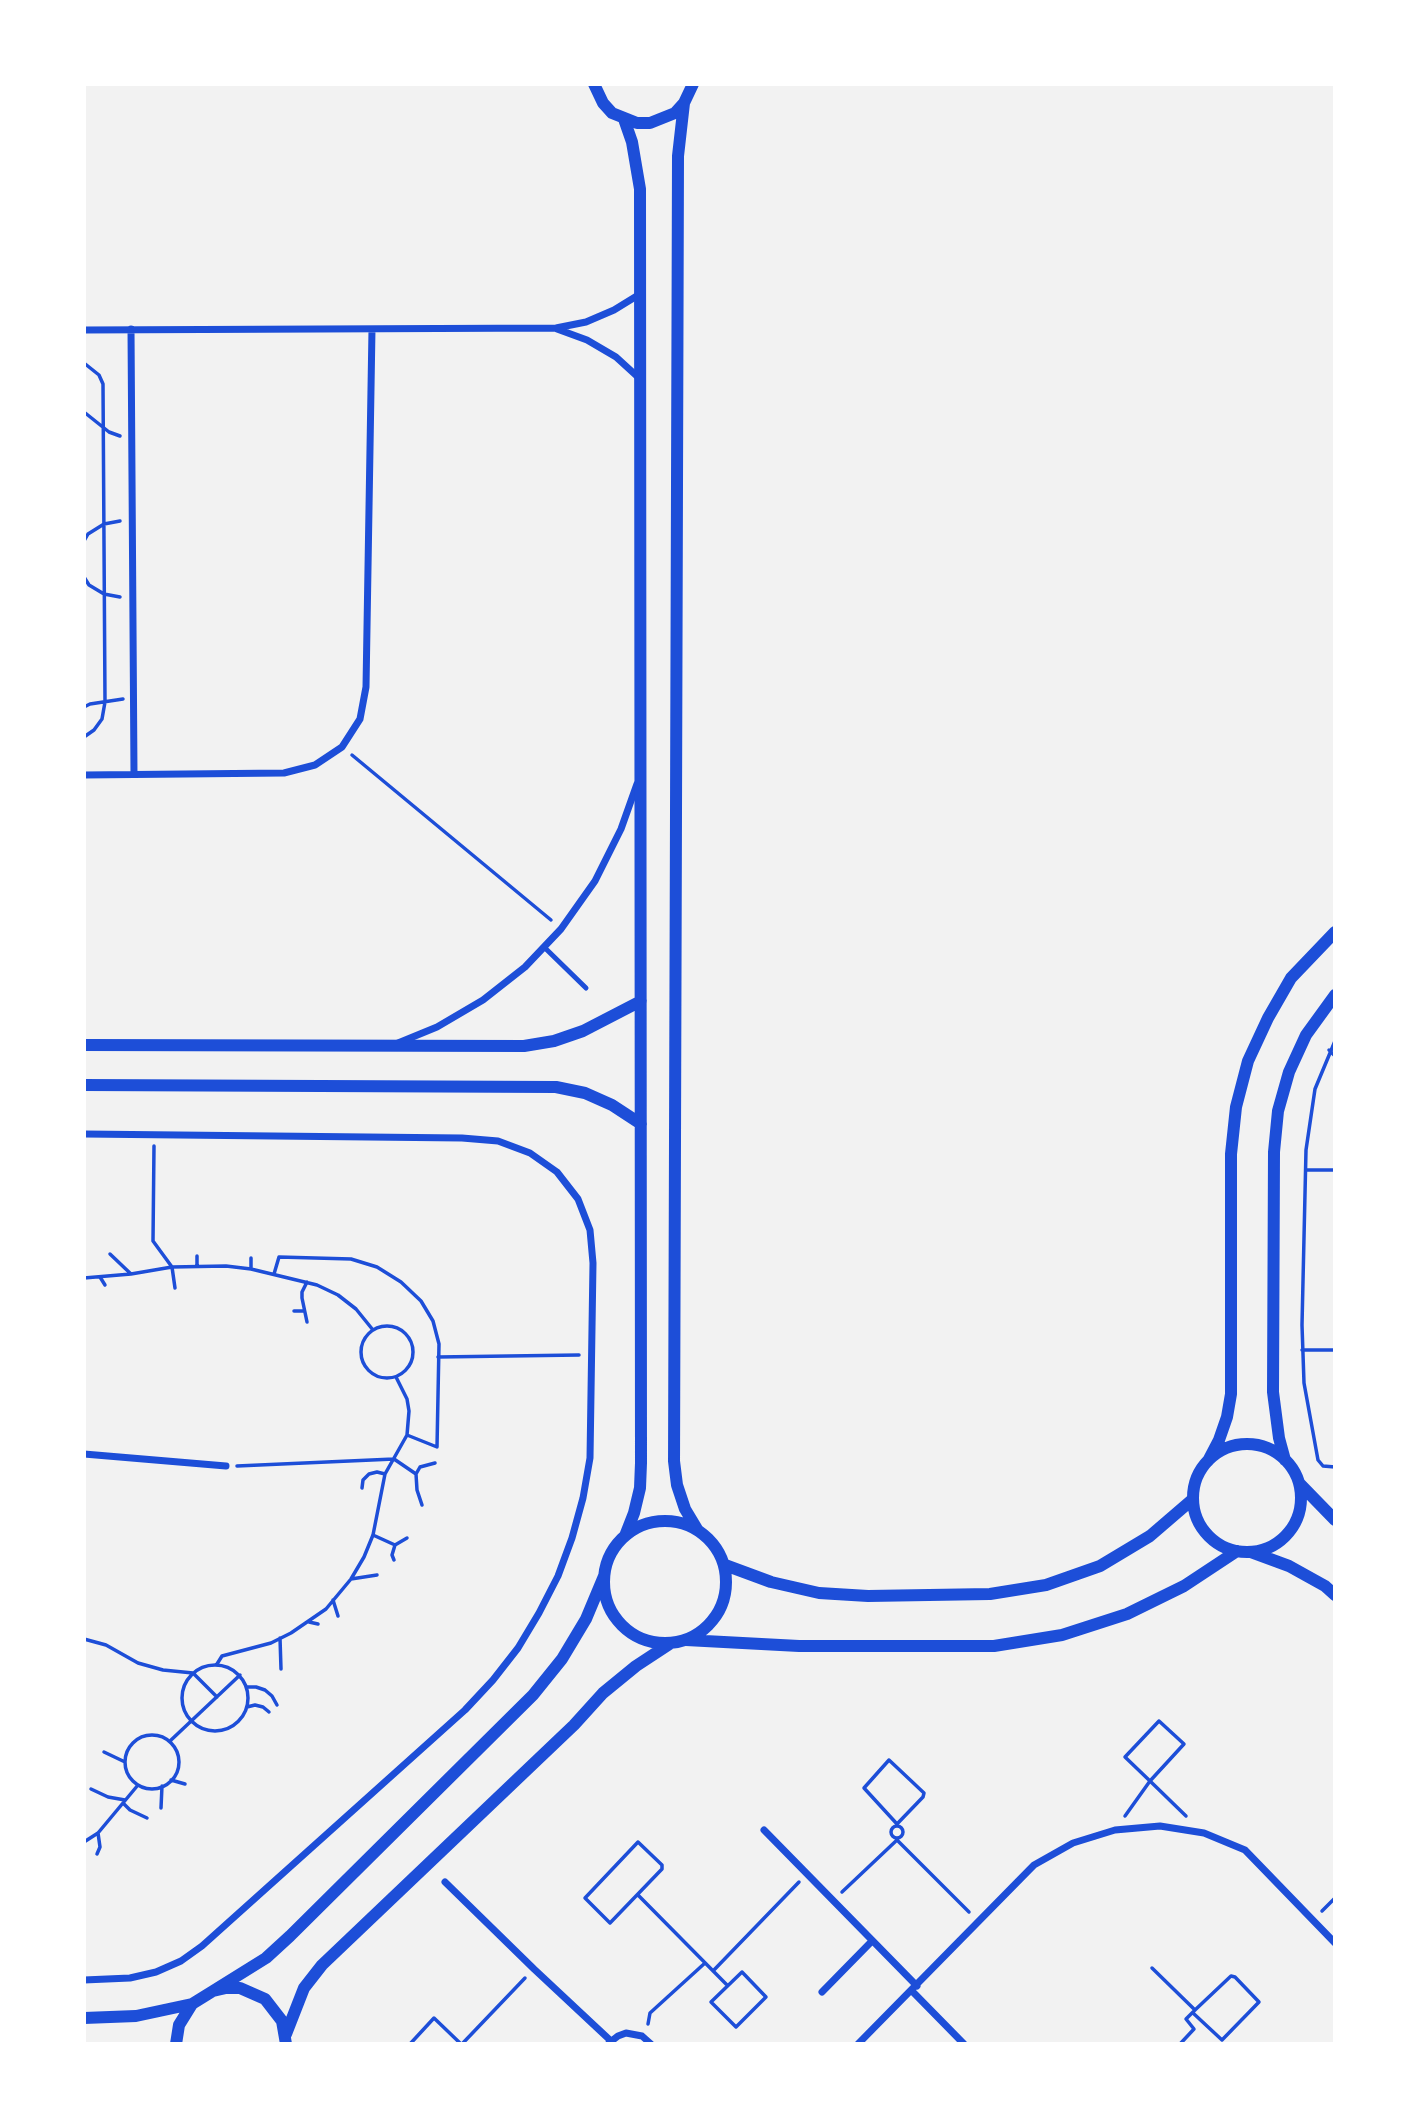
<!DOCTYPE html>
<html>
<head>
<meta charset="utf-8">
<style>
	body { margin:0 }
	#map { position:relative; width:1419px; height:2128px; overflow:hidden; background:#f2f2f2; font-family:Manrope,sans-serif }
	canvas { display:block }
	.frame { position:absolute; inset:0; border:86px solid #fff; pointer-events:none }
</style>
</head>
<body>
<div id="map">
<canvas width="1419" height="2128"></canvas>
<div class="frame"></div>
</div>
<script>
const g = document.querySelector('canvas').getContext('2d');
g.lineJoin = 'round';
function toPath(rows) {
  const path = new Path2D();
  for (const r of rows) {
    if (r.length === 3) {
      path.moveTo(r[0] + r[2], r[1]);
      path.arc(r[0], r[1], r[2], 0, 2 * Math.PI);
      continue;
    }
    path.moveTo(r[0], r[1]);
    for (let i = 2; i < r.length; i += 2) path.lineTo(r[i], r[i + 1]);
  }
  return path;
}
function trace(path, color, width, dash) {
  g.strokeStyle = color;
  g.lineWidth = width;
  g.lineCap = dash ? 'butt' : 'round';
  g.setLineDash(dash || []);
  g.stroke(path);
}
trace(toPath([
	[84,363,99,375,103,384,105,702,102,719,94,730,84,737],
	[84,412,109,432,120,436],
	[84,541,88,534,104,524,120,521],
	[84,577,89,585,104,594,120,597],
	[84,707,90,704,123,699],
	[352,755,551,920],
	[1335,1041,1315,1089,1306,1150,1302,1325,1304,1383,1318,1460,1323,1466,1335,1467],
	[1329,1050,1335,1056],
	[154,1146,153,1241,172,1267,175,1288],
	[1306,1170,1335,1170],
	[110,1254,131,1274],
	[197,1256,197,1266],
	[251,1258,251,1269],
	[274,1274,279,1257,351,1259,377,1267,401,1282,421,1301,433,1321,439,1344,437,1447,407,1435],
	[100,1277,105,1285],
	[84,1278,131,1274,172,1267,226,1266,251,1269,317,1285,338,1295,356,1309,373,1330],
	[307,1282,302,1292,302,1298,307,1322],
	[294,1311,304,1311],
	[387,1352,26],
	[1302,1350,1335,1350],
	[438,1357,579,1355],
	[237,1466,394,1459,416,1474],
	[362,1488,363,1480,369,1474,377,1472,385,1474],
	[422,1505,417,1490,416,1474,420,1467,435,1463],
	[373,1535,395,1545],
	[394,1560,392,1555,395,1545,407,1538],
	[351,1579,377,1575],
	[333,1600,338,1616],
	[309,1622,318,1624],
	[280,1638,281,1669],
	[84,1639,106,1645,138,1663,163,1670,193,1673,217,1697],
	[217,1664,222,1656,271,1643,291,1633,326,1609,351,1579,364,1557,373,1535,385,1474,407,1435,409,1411,407,1399,396,1377],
	[215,1698,33],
	[247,1687,256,1687,265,1690,272,1696,277,1705],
	[247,1707,255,1705,263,1707,269,1712],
	[1159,1721,1184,1744,1150,1781,1125,1757,1159,1721],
	[152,1762,27],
	[170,1741,240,1675],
	[104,1752,125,1762],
	[889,1760,924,1793,923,1797,897,1824,864,1788,889,1760],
	[171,1780,185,1784],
	[91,1789,108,1797,125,1800],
	[123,1803,130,1810,147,1818],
	[161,1808,162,1786],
	[1125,1816,1150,1781,1186,1816],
	[897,1832,6],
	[84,1842,98,1833,138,1785],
	[638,1842,662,1865,662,1869,610,1923,585,1898,638,1842],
	[97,1854,100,1847,98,1833],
	[842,1892,897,1840,969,1912],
	[638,1895,727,1985],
	[1322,1911,1335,1898],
	[1152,1968,1195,2010],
	[713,1971,799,1882],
	[742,1972,766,1997,736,2027,711,2002,742,1972],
	[648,2024,650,2013,705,1963],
	[410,2044,434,2018,461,2044],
	[462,2044,525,1978],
	[1180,2044,1194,2029,1186,2019,1195,2010,1231,1976,1235,1977,1259,2002,1222,2040,1193,2013]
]), '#1d4ed8', 3.5);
trace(toPath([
	[544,947,586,988]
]), '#1d4ed8', 5);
trace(toPath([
	[131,329,134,774],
	[557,329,587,340,616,357,639,378],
	[84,330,556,328,586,322,614,310,640,294],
	[84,775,284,773,315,765,342,747,360,719,366,687,372,329],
	[398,1043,437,1027,483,1000,525,967,561,929,595,881,621,829,637,784],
	[84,1134,462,1138,498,1141,530,1153,557,1172,578,1199,590,1230,593,1263,590,1458,583,1498,572,1538,558,1576,539,1613,518,1648,493,1680,465,1710,202,1946,181,1961,156,1972,130,1978,84,1980],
	[84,1454,226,1466],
	[764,1830,917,1986],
	[445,1882,534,1969,611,2041],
	[912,1991,964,2044],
	[822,1992,872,1941],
	[609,2043,618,2036,626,2033,642,2036,651,2044],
	[858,2044,1034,1865,1073,1843,1115,1830,1160,1826,1204,1833,1245,1850,1335,1943]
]), '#1d4ed8', 7);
trace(toPath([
	[594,84,603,103,612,113,637,123,650,123,675,113,684,103,693,84],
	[684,103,678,156,674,1461,677,1485,685,1509,697,1529],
	[624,119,632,142,640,189,641,1463,640,1488,634,1513,625,1536],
	[84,1045,524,1046,554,1041,583,1031,641,1001],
	[84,1085,556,1087,585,1093,612,1105,641,1124],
	[1247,1498,54],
	[1285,1460,1279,1438,1273,1392,1274,1152,1278,1111,1289,1072,1306,1035,1335,995],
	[1208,1461,1219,1440,1227,1417,1231,1394,1231,1154,1236,1107,1248,1061,1268,1018,1291,978,1335,932],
	[1299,1483,1335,1520],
	[665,1582,61],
	[1251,1552,1289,1566,1325,1586,1335,1595],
	[725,1565,771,1582,819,1593,868,1596,990,1594,1046,1585,1100,1566,1150,1536,1193,1499],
	[686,1640,799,1646,994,1646,1062,1635,1127,1614,1184,1586,1237,1551],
	[213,1991,266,1958,290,1936,533,1695,562,1659,586,1619,604,1576],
	[84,2018,136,2016,192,2004],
	[286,2034,304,1988,322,1965,574,1725,603,1693,636,1666,671,1643],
	[176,2044,179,2025,192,2004,213,1991,226,1988,240,1988,265,1999,282,2021,286,2044]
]), '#1d4ed8', 12);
</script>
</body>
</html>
